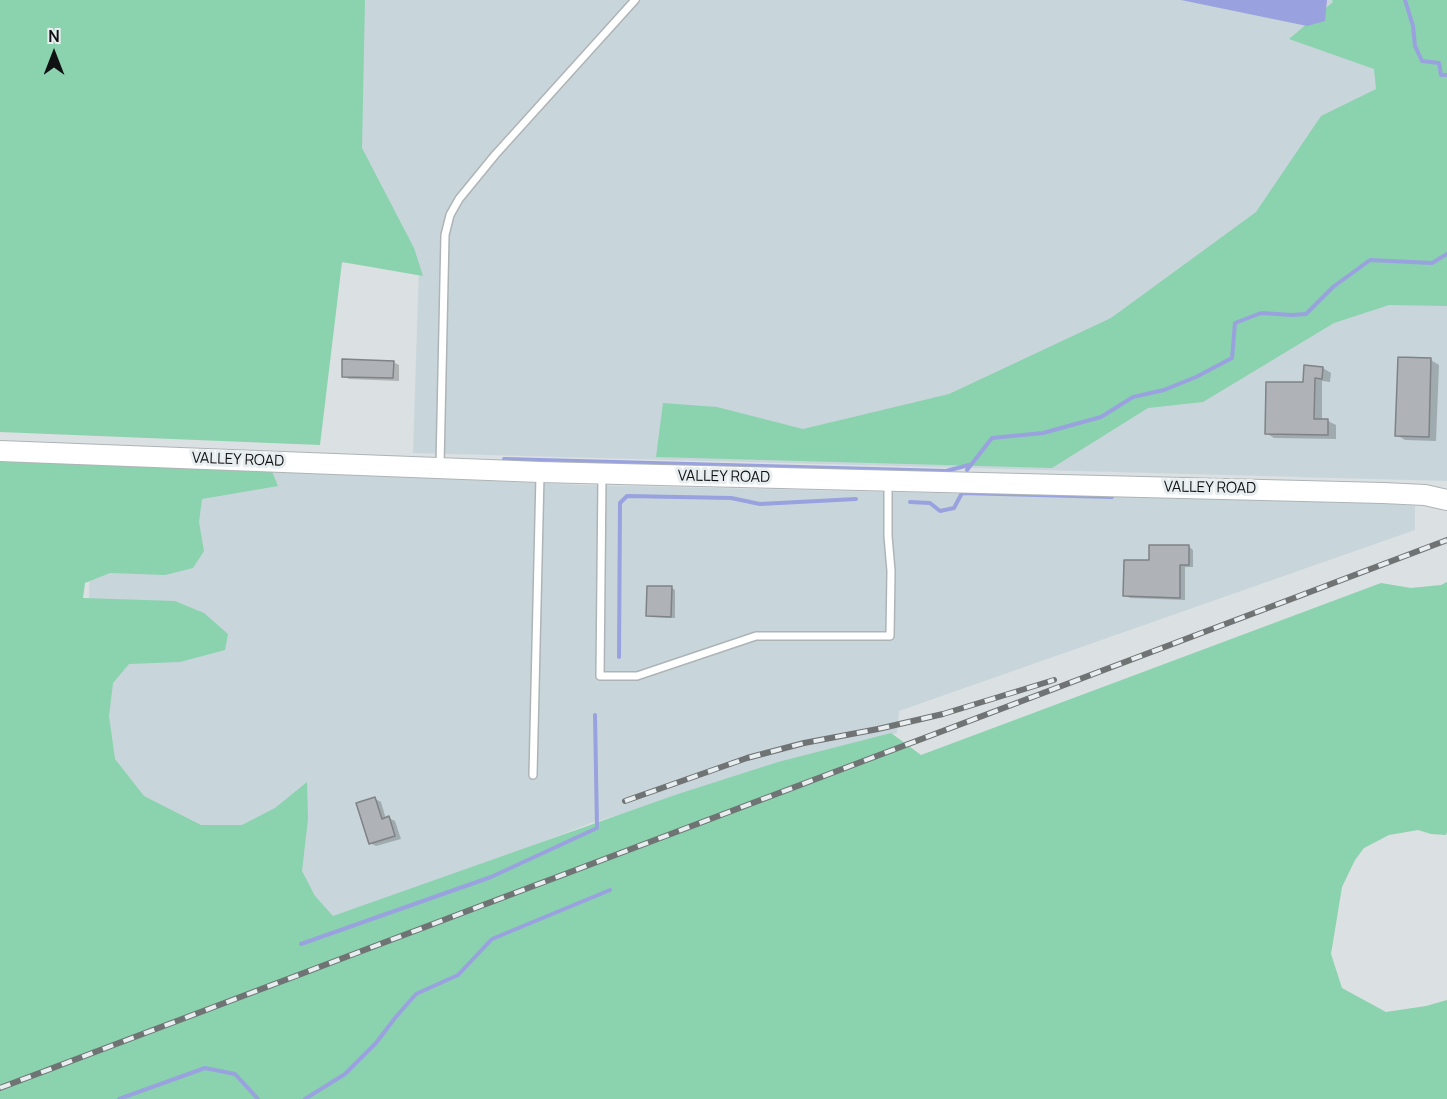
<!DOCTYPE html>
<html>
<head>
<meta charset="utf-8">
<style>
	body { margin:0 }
	#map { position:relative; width:1447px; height:1099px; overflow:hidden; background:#dbe0e2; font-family:Manrope,sans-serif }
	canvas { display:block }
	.north { position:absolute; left:24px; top:24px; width:60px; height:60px; -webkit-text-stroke:4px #e8eef0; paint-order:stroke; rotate:0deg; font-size:16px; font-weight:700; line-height:24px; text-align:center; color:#0f1112 }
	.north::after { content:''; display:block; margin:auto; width:21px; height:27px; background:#0f1112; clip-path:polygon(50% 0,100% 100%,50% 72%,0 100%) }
</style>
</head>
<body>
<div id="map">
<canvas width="1447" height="1099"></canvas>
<div class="north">N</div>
</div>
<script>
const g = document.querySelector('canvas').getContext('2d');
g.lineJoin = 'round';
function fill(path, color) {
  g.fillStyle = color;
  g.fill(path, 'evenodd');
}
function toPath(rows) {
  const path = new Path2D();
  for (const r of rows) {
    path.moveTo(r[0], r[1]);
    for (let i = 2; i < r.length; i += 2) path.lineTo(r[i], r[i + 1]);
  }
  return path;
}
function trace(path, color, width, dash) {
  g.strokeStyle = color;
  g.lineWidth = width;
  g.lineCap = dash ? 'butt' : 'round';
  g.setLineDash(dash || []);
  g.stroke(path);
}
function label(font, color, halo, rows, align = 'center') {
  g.font = font + ' Manrope,sans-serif';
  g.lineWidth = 6;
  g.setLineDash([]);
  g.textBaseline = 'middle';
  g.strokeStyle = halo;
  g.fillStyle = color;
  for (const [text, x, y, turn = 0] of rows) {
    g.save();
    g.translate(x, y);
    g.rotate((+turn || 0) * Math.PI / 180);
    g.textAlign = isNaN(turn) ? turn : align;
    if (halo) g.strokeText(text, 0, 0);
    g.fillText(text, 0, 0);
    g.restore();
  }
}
fill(toPath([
	[332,0,1366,0,1447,269,1447,481,413,453,419,266,331,262],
	[92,463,583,485,1379,503,1415,506,1415,530,899,711,897,733,591,823,80,1023]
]), '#c8d6db');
fill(toPath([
	[0,0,365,0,362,148,414,248,423,276,342,262,320,445,0,432],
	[1332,0,1447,0,1447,306,1389,305,1334,323,1203,402,1148,408,1052,468,656,457,663,403,717,407,803,429,949,394,1111,318,1256,212,1321,116,1376,89,1374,69,1289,39,1333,2],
	[0,461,271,469,278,486,202,499,199,522,204,551,193,568,165,575,110,573,85,583,83,598,175,601,204,613,228,634,225,650,180,662,129,664,113,683,109,716,115,759,144,796,201,825,242,825,275,808,307,782,308,819,302,871,315,896,333,916,675,795,778,762,891,733,921,755,1381,583,1411,588,1441,585,1447,582,1447,832,1446,835,1431,834,1418,830,1389,835,1364,848,1355,860,1342,887,1331,954,1342,988,1386,1012,1426,1006,1447,1000,1447,1099,0,1099]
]), '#8bd2ae');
fill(toPath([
	[1181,0,1327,0,1325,21,1307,26]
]), '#99a2de');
fill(toPath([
	[1399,359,1431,360,1439,365,1436,441,1405,440,1397,435],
	[393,362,399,365,399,381,349,379,343,376],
	[1306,366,1323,368,1331,373,1330,382,1322,381,1322,420,1328,421,1336,425,1336,439,1274,438,1266,433,1304,384],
	[1188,546,1193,550,1193,567,1185,567,1185,600,1130,598,1125,595,1151,562],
	[672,588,675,590,675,618,652,617,648,615],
	[375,799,381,802,386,819,389,818,395,821,401,839,376,846,370,843]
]), '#0003');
trace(toPath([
	[1405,0,1413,26,1415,46,1422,61,1439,63,1441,75,1447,75],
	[504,459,946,471,969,465],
	[967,470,992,438,1043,433,1101,417,1133,397,1164,390,1196,377,1232,358,1235,323,1261,313,1292,315,1306,314,1333,287,1370,260,1432,263,1447,254],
	[910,502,930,503,940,511,954,508,962,493,1112,497],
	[619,657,620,503,627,496,731,498,760,504,856,499],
	[301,944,491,877,597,828,595,715],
	[119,1099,205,1068,235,1074,258,1099],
	[305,1099,345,1074,376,1043,395,1018,416,994,458,975,492,939,610,890]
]), '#99a2de', 4);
const building = toPath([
	[1398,357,1431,358,1429,437,1395,436,1398,357],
	[342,359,394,361,393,378,342,377,342,359],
	[1304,365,1323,367,1322,379,1315,378,1314,419,1328,419,1328,435,1265,434,1266,382,1303,382,1304,365],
	[1149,545,1189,545,1189,565,1180,565,1180,598,1123,596,1124,560,1149,560,1149,545],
	[647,586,672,586,671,617,646,616,647,586],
	[375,797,382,819,389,816,395,836,369,844,356,803,375,797]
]);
fill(building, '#afb2b6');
trace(building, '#7f8286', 1.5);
const lane = toPath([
	[440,465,445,235,450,215,459,199,495,155,635,0],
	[602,476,600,676,637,676,756,636,890,636,891,571,888,536,888,483],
	[533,775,540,475]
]);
const secondary = toPath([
	[0,451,540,472,1383,493,1425,495,1447,500]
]);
trace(lane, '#aeb4b6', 10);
trace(secondary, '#aeb4b6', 22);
trace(lane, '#fff', 7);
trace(secondary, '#fff', 20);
const rail = toPath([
	[625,801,747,758,804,743,878,729,943,714,1054,680],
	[0,1088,1447,540]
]);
trace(rail, '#6f7374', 6);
trace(rail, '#e8eef0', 4, [11]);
label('15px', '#0f1112', '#e8eef0', [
	["VALLEY ROAD",238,460,2],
	["VALLEY ROAD",724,477,1],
	["VALLEY ROAD",1210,488,1]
]);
</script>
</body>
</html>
